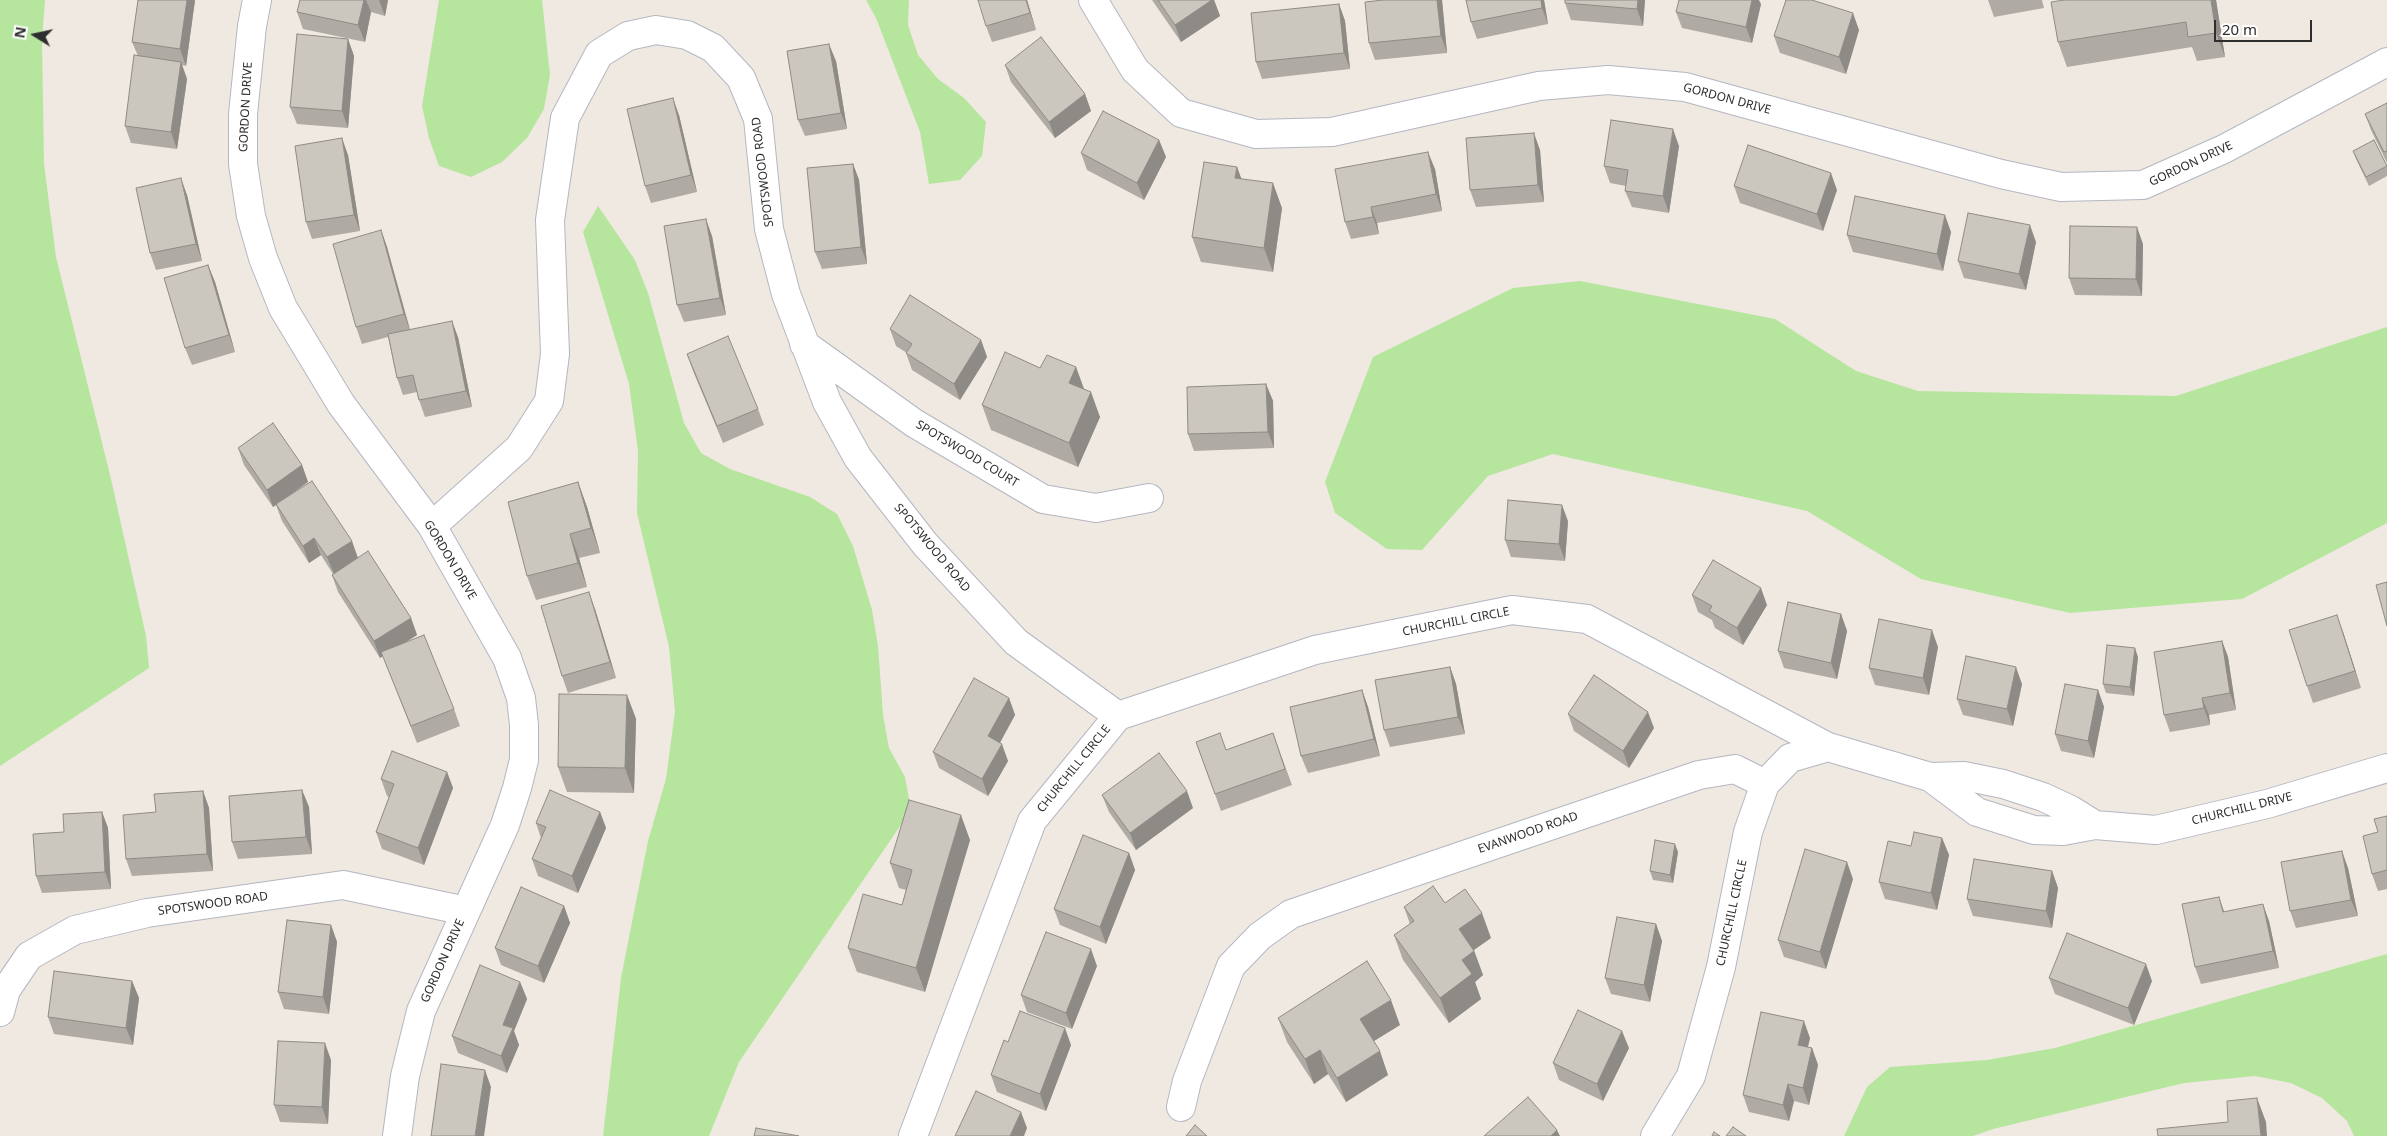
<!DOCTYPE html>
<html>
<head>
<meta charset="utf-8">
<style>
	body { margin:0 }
	#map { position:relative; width:2387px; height:1136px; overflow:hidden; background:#efe9e1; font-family:"Noto Sans",sans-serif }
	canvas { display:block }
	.north { position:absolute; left:10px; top:10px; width:50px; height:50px; -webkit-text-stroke:4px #fff; paint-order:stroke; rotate:280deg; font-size:14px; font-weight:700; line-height:20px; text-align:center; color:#2e2e2e }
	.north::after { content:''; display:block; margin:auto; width:18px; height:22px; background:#2e2e2e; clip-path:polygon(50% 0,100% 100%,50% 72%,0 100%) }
	.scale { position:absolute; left:2214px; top:20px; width:98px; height:22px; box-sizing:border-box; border:2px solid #2e2e2e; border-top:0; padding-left:6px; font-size:15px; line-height:18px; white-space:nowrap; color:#2e2e2e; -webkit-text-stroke:4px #fff; paint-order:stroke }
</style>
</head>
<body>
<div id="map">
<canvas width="2387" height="1136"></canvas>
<div class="north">N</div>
<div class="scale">20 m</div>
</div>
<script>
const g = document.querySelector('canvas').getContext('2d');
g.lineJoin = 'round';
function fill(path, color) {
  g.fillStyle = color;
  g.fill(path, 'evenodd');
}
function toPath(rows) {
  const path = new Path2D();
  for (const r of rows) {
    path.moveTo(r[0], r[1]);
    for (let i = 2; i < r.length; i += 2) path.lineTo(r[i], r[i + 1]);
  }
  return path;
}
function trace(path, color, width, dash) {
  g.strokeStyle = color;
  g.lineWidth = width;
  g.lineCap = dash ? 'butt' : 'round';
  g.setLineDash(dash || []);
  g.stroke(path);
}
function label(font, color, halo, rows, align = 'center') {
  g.font = font + ' "Noto Sans",sans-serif';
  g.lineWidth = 4.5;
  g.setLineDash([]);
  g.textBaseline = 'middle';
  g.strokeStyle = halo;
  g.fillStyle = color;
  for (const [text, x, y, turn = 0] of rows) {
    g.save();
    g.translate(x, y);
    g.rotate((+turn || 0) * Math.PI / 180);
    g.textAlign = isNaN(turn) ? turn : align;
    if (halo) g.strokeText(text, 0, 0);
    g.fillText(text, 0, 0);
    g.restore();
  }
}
fill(toPath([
	[0,0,45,0,42,41,44,164,56,257,111,479,146,636,149,668,0,766],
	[439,0,542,0,550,75,544,109,527,138,502,162,471,177,439,166,429,138,422,106],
	[866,0,909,0,908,25,918,55,938,79,964,98,986,122,982,156,960,180,929,184,920,132,876,18],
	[598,206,635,260,648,293,684,423,701,453,730,469,810,497,837,514,853,546,872,610,878,646,883,715,889,748,905,777,911,810,739,1062,709,1136,603,1136,621,978,648,841,666,779,675,711,669,647,637,513,638,451,629,384,583,232],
	[1580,281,1775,319,1856,371,1918,391,2176,396,2387,327,2387,523,2242,599,2070,613,1921,579,1807,511,1553,454,1488,476,1422,550,1387,549,1335,513,1325,482,1373,357,1513,288],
	[2387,954,2387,1136,2354,1136,2347,1121,2322,1098,2291,1083,2255,1076,2184,1083,1993,1129,1973,1136,1844,1136,1867,1087,1890,1067,1987,1060,2055,1048]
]), '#b6e59e');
const minor = toPath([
	[257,0,252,26,243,114,243,164,251,216,263,258,283,308,341,404,432,526,507,658,521,698,524,725,524,760,517,788,505,825,421,1011,405,1076,397,1136],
	[1093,0,1135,70,1181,113,1256,134,1332,132,1539,86,1608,80,1685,87,2001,174,2061,187,2143,185,2224,149,2387,62],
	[804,344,914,423,1043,499,1096,508,1149,498],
	[432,526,519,448,549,401,555,354,550,220,565,118,599,54,628,36,656,30,687,35,713,48,741,78,758,119,769,229,786,294,827,402,858,458,925,544,1016,642,1118,716],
	[1930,777,1977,812,2034,830,2063,831,2095,825,2156,830,2267,804,2387,768],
	[0,1012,6,990,29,956,75,930,147,913,343,885,466,911],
	[1181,1107,1187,1081,1231,966,1260,936,1291,914,1699,775,1735,769,1765,784],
	[913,1136,1032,821,1118,716,1315,650,1512,610,1587,619,1828,747,1930,777,1964,776,2003,784,2043,797,2071,810,2095,825],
	[1655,1136,1691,1076,1721,967,1748,832,1765,784,1790,758,1828,747]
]);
trace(minor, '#b4b7c1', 30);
trace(minor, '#fff', 28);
fill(toPath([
	[195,0,186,66,182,65,187,79,177,149,131,143,125,126,138,56,132,42],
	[300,0,388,0,385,16,371,12,365,42,303,29,297,12],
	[1027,0,1036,30,992,42,986,26],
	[1152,0,1214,0,1220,16,1181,42],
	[1442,0,1447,53,1375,60,1369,43],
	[1466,0,1544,0,1548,24,1477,39,1471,22],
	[1565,0,1645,0,1643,26,1571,20,1565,3],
	[1988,0,2042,0,2044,8,1994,17],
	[2216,0,2225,57,2197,61,2192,47,2067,67,2058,42],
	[1339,4,1345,21,1350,69,1262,79,1256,62],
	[1761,4,1752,43,1682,28,1676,12],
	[1859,30,1846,74,1780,53,1774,36],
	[348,39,354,56,348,128,297,124,290,107],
	[836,61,847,129,805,136,798,120],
	[1005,65,1085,94,1091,111,1055,138,1011,82],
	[2387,103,2387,163,2371,130,2365,114],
	[679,115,697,192,651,203,645,186],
	[1159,140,1166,157,1144,200,1087,170,1081,153],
	[1679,146,1669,213,1632,207,1625,191,1626,186,1610,183,1604,166],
	[1540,150,1544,202,1476,207,1470,190],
	[2353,151,2387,166,2387,176,2369,186,2356,159],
	[348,155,360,231,312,239,306,222],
	[853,164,859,180,867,264,822,269,815,252],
	[1237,167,1241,179,1282,208,1273,272,1201,262,1192,237],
	[1435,169,1442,211,1377,223,1379,234,1351,239,1345,222],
	[1734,186,1837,190,1823,231,1740,203],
	[187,195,202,261,156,270,150,253],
	[381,230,387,247,410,329,458,337,472,407,425,417,419,400,417,392,403,395,397,378,388,337,362,344,356,327],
	[1951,232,1943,271,1853,252,1847,235],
	[712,236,726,315,684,322,677,305],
	[2036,242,2026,290,1964,278,1958,261],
	[2143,244,2142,296,2075,295,2069,278],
	[208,265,215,282,235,352,192,365,185,348],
	[890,329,981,340,987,357,960,400,912,370,906,353,907,353,896,346],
	[687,354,758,409,764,425,723,443,693,371],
	[1076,367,1084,389,1100,417,1078,467,991,430,982,405,1040,368],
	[1266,384,1273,401,1274,448,1194,451,1188,434],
	[238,448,302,465,308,482,283,500,358,558,411,618,417,635,403,644,454,709,460,726,417,743,383,656,380,658,338,592,332,575,333,574,321,555,309,563,282,521,276,505,273,507,244,465],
	[578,482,587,507,600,553,579,558,587,587,536,600,527,576],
	[1568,521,1565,561,1511,557,1505,540],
	[1692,595,1767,605,1743,645,1715,628,1712,620,1698,612],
	[595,609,616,678,568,693,562,676],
	[1841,614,1847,631,1837,679,1784,668,1778,651],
	[2343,632,2361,688,2313,703,2307,686],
	[2222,641,2228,657,2236,710,2209,715,2210,725,2170,732,2164,715],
	[1938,647,1929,695,1875,685,1869,668],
	[2138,657,2134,696,2106,693,2103,684],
	[1450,667,1456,684,1465,734,1390,747,1384,730],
	[2022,684,2013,726,1963,715,1957,699],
	[1362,690,1368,707,1380,756,1308,773,1301,756],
	[2098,690,2104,707,2094,758,2061,751,2055,734],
	[627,695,636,719,634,793,567,792,558,767],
	[1009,698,1015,715,1000,743,1008,761,988,796,939,768,933,752],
	[1568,714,1654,728,1629,768,1574,731],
	[1273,733,1292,785,1221,811,1196,742,1226,750],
	[447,772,453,788,424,865,382,849,376,832,389,797,387,796,381,779],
	[302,790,309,807,312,854,238,859,232,842],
	[203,791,209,808,213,871,132,876,126,859,156,812],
	[1102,795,1193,808,1136,850,1109,812],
	[102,812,108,828,111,889,42,893,36,876,64,832],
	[600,812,606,828,578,893,538,876,532,859,541,838,536,823],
	[2387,816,2387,889,2378,891,2372,874,2378,832],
	[1942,838,1949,855,1937,910,1885,899,1879,882,1911,846],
	[970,840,925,992,857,972,848,948,902,905,906,890,899,888,890,863],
	[1678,852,1673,883,1653,880,1650,871],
	[1129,853,1135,870,1106,944,1060,925,1054,909],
	[2348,868,2358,916,2296,928,2290,911],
	[2052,871,2058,888,2052,928,1973,916,1967,899],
	[1853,879,1826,969,1784,957,1778,940],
	[1445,903,1491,938,1474,950,1483,975,1475,982,1481,999,1449,1023,1403,960,1394,935,1410,924,1404,907],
	[564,906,570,923,544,983,501,965,495,948],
	[2225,912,2269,921,2279,968,2201,984,2195,967],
	[1656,924,1662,941,1650,1002,1611,994,1605,978],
	[331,925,337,942,329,1014,284,1009,278,992],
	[1097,966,1072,1029,1027,1012,1021,995],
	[2049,978,2152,981,2134,1025,2055,994],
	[132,981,139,998,133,1045,54,1034,48,1017],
	[520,982,527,999,514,1031,519,1045,507,1073,458,1053,452,1036],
	[1278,1018,1400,1025,1374,1041,1388,1075,1346,1102,1328,1074,1314,1084,1287,1042],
	[1810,1038,1808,1047,1812,1048,1818,1065,1809,1105,1794,1101,1789,1121,1749,1112,1743,1095],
	[1008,1042,1071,1045,1046,1111,997,1092,991,1075],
	[1629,1048,1603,1101,1559,1080,1553,1063],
	[331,1060,328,1124,280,1122,274,1105]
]), '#afaba4');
fill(toPath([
	[187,0,195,0,186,66,180,49],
	[364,0,366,0,371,12,365,42,358,25],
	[379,0,388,0,385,16],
	[1026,0,1027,0,1036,30,1030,13],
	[1212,0,1214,0,1220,16,1181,42,1175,25],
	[1437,0,1442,0,1447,53,1441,36],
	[1541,0,1544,0,1548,24,1542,8],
	[1638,0,1645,0,1643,26,1637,9],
	[1752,0,1759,0,1761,4,1752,43,1746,27],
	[2211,0,2216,0,2225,57,2216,33],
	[1339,4,1345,21,1350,69,1344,53],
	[1853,13,1859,30,1846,74,1839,57],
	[348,39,354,56,348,128,342,111],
	[829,44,836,61,847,129,841,113],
	[181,62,187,79,177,149,171,132],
	[1085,94,1091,111,1055,138,1049,122],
	[673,98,679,115,697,192,691,175],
	[1673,129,1679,146,1669,213,1663,196],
	[1534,133,1540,150,1544,202,1538,185],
	[342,138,348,155,360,231,354,215],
	[1159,140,1166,157,1144,200,1137,183],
	[1428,152,1435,169,1442,211,1436,194],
	[853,164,859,180,867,264,861,247],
	[1237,167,1246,191,1235,178],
	[1831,173,1837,190,1823,231,1817,214],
	[181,178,187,195,202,261,196,244],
	[1273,183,1282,208,1273,272,1264,248],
	[1371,207,1377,223,1379,234,1373,217],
	[1945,215,1951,232,1943,271,1937,254],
	[706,219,712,236,726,315,720,298],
	[2030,225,2036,242,2026,290,2019,274],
	[2137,227,2143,244,2142,296,2136,279],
	[381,230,387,247,410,331,404,314],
	[208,265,215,282,235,352,229,335],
	[452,321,458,337,472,407,466,391],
	[981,340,987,357,960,400,954,384],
	[1076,367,1085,392,1069,383],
	[1266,384,1273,401,1274,448,1268,432],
	[1091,392,1100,417,1078,467,1069,443],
	[302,465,308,482,273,507,267,490],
	[578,482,587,507,600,553,591,528],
	[1562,505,1568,521,1565,561,1559,544],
	[570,534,579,558,587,587,578,563],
	[314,538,321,555,309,563,303,546],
	[352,541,358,558,334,574,327,557],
	[1761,588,1767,605,1743,645,1737,628],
	[589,592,595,609,616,678,610,662],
	[1841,614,1847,631,1837,679,1831,663],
	[2337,615,2343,632,2361,688,2355,671],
	[411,618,417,635,380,658,374,641],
	[1932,630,1938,647,1929,695,1923,678],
	[2222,641,2228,657,2236,710,2230,693],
	[2135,648,2138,657,2134,696,2130,687],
	[1450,667,1456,684,1465,734,1458,717],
	[2016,667,2022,684,2013,726,2007,709],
	[1362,690,1368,707,1380,756,1374,739],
	[2098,690,2104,707,2094,758,2088,741],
	[627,695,636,719,634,793,625,768],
	[1009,698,1015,715,994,753,988,736],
	[2202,698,2209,715,2210,725,2204,708],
	[1648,712,1654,728,1629,768,1623,751],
	[1002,744,1008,761,988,796,982,779],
	[447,772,453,788,424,865,418,848],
	[302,790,309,807,312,854,306,837],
	[203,791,209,808,213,871,207,854],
	[1187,791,1193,808,1136,850,1130,833],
	[102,812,108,828,111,889,105,872],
	[600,812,606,828,578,893,572,876],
	[961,815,970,840,925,992,916,968],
	[1942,838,1949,855,1937,910,1931,893],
	[1675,844,1678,852,1673,883,1670,875],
	[2342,851,2348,868,2358,916,2351,900],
	[1129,853,1135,870,1106,944,1100,927],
	[1847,862,1853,879,1826,969,1820,952],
	[2052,871,2058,888,2052,928,2046,911],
	[2219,897,2225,914,2223,912],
	[2263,904,2269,921,2279,968,2273,951],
	[564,906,570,923,544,983,538,966],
	[1482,913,1491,938,1468,954,1459,929],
	[1656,924,1662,941,1650,1002,1644,985],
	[331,925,337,942,329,1014,323,997],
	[1091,949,1097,966,1072,1029,1066,1013],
	[1474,951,1483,975,1475,982,1481,999,1449,1023,1440,998,1462,960],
	[2146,964,2152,981,2134,1025,2128,1008],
	[132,981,139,998,133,1045,126,1028],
	[520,982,527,999,514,1031,519,1045,507,1073,501,1056,503,1025],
	[1391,1000,1400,1025,1369,1044,1360,1019],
	[1804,1021,1810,1038,1804,1062,1798,1045],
	[1065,1028,1071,1045,1046,1111,1040,1094],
	[1622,1031,1629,1048,1603,1101,1597,1084],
	[325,1043,331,1060,328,1124,322,1107],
	[1812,1048,1818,1065,1809,1105,1803,1088],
	[1320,1050,1328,1074,1314,1084,1305,1059],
	[1380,1051,1388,1075,1346,1102,1337,1078],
	[485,1070,491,1087,484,1136,475,1136],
	[1788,1084,1794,1101,1789,1121,1783,1105],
	[2257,1098,2266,1122,2267,1136,2261,1136],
	[1021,1112,1027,1128,1024,1136,1010,1136],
	[1557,1130,1560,1136,1551,1136]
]), '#8e8b86');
const building = toPath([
	[138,0,187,0,180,49,132,42,138,0],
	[300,0,364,0,358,25,297,12,300,0],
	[978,0,1026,0,1030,13,986,26,978,0],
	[1158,0,1212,0,1175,25,1158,0],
	[1383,0,1437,0,1441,36,1369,43,1365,2,1383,0],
	[1466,0,1541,0,1542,8,1471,22,1466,0],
	[1565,0,1638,0,1637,9,1565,3,1565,0],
	[1679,0,1752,0,1746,27,1676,12,1679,0],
	[1786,0,1812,0,1853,13,1839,57,1774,36,1786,0],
	[2064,0,2211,0,2216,33,2188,37,2186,22,2058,42,2051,2,2064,0],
	[1339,4,1344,53,1256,62,1251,13,1339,4],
	[297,34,348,39,342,111,290,107,297,34],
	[1041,37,1085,94,1049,122,1005,65,1041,37],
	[829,44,841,113,798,120,787,51,829,44],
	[134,55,181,62,171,132,125,126,134,55],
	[673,98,691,175,645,186,627,109,673,98],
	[2387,103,2387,151,2384,152,2365,114,2387,103],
	[1103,111,1159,140,1137,183,1081,153,1103,111],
	[1611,120,1673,129,1663,196,1625,191,1628,170,1604,166,1611,120],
	[1534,133,1538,185,1470,190,1466,138,1534,133],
	[342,138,354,215,306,222,295,146,342,138],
	[2374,140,2387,166,2366,177,2353,151,2374,140],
	[1748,145,1831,173,1817,214,1734,186,1748,145],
	[1428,152,1436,194,1371,207,1373,217,1345,222,1335,169,1428,152],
	[1204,162,1237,167,1235,178,1273,183,1264,248,1192,237,1204,162],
	[853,164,861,247,815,252,807,168,853,164],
	[181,178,196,244,150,253,136,188,181,178],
	[1855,196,1945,215,1937,254,1847,235,1855,196],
	[1968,213,2030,225,2019,274,1958,261,1968,213],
	[706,219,720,298,677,305,664,226,706,219],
	[2070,226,2137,227,2136,279,2069,278,2070,226],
	[381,230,404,314,356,327,333,244,381,230],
	[208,265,229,335,185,348,164,278,208,265],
	[910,295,981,340,954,384,906,353,912,344,890,329,910,295],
	[452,321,466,391,419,400,413,375,397,378,388,334,452,321],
	[728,336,758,409,717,426,687,354,728,336],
	[1005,352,1040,368,1047,355,1076,367,1069,383,1091,392,1069,443,982,405,1005,352],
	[1266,384,1268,432,1188,434,1187,387,1266,384],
	[273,423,302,465,267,490,238,448,273,423],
	[312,481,352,541,327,557,314,538,303,546,276,504,312,481],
	[578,482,591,528,570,534,578,563,527,576,508,502,578,482],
	[1508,500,1562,505,1559,544,1505,540,1508,500],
	[368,551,411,618,374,641,332,575,368,551],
	[1713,560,1761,588,1737,628,1709,611,1712,606,1692,595,1713,560],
	[2387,582,2387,626,2376,585,2387,582],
	[589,592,610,662,562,676,541,606,589,592],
	[1788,602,1841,614,1831,663,1778,651,1788,602],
	[2337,615,2355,671,2307,686,2289,630,2337,615],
	[1879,619,1932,630,1923,678,1869,668,1879,619],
	[424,635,454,709,411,726,381,652,424,635],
	[2222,641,2230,693,2202,698,2204,708,2164,715,2154,652,2222,641],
	[2107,645,2135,648,2130,687,2103,684,2107,645],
	[1966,656,2016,667,2007,709,1957,699,1966,656],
	[1450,667,1458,717,1384,730,1375,680,1450,667],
	[1594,675,1648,712,1623,751,1568,714,1594,675],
	[974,678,1009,698,988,736,1002,744,982,779,933,752,974,678],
	[2065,684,2098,690,2088,741,2055,734,2065,684],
	[1362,690,1374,739,1301,756,1290,707,1362,690],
	[559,694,627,695,625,768,558,767,559,694],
	[1220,733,1226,750,1273,733,1285,769,1215,794,1196,742,1220,733],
	[392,751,447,772,418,848,376,832,394,784,381,779,392,751],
	[1159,753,1187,791,1130,833,1102,795,1159,753],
	[302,790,306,837,232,842,229,796,302,790],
	[550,790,600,812,572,876,532,859,546,827,536,823,550,790],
	[203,791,207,854,126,859,123,815,156,812,154,794,203,791],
	[909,800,961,815,916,968,848,948,863,894,902,905,912,870,890,863,909,800],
	[102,812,105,872,36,876,33,834,64,832,63,814,102,812],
	[2387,816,2387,870,2372,874,2363,836,2378,832,2374,819,2387,816],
	[1914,832,1942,838,1931,893,1879,882,1888,841,1911,846,1914,832],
	[1083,835,1129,853,1100,927,1054,909,1083,835],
	[1655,840,1675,844,1670,875,1650,871,1655,840],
	[1805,849,1847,862,1820,952,1778,940,1805,849],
	[2342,851,2351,900,2290,911,2281,862,2342,851],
	[1974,859,2052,871,2046,911,1967,899,1974,859],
	[1433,886,1445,903,1465,889,1482,913,1459,929,1474,951,1462,960,1472,974,1440,998,1394,935,1414,921,1404,907,1433,886],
	[521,887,564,906,538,966,495,948,521,887],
	[2219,897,2223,912,2263,904,2273,951,2195,967,2182,904,2219,897],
	[1617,917,1656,924,1644,985,1605,978,1617,917],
	[287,920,331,925,323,997,278,992,287,920],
	[1046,932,1091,949,1066,1013,1021,995,1046,932],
	[2067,933,2146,964,2128,1008,2049,978,2067,933],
	[1367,961,1391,1000,1360,1019,1380,1051,1337,1078,1320,1050,1305,1059,1278,1018,1367,961],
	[480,965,520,982,503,1025,513,1028,501,1056,452,1036,480,965],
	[54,971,132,981,126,1028,48,1017,54,971],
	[1578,1010,1622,1031,1597,1084,1553,1063,1578,1010],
	[1020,1011,1065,1028,1040,1094,991,1075,1004,1040,1008,1042,1020,1011],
	[1761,1012,1804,1021,1798,1045,1812,1048,1803,1088,1788,1084,1783,1105,1743,1095,1761,1012],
	[278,1041,325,1043,322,1107,274,1105,278,1041],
	[441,1064,485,1070,475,1136,431,1136,441,1064],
	[976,1091,1021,1112,1010,1136,955,1136,976,1091],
	[1528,1097,1557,1130,1551,1136,1484,1136,1528,1097],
	[2257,1098,2261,1136,2158,1136,2157,1129,2228,1122,2227,1101,2257,1098],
	[1195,1125,1207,1136,1186,1136,1195,1125],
	[1733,1127,1746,1136,1726,1136,1733,1127],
	[756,1128,799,1136,754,1136,756,1128],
	[1714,1132,1720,1136,1712,1136,1714,1132]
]);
fill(building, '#cbc7bf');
trace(building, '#8e8b86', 1);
label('12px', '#2e2e2e', '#fff', [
	["GORDON DRIVE",1727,99,15],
	["GORDON DRIVE",246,107,-87],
	["GORDON DRIVE",2191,164,-25],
	["SPOTSWOOD ROAD",763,172,-97],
	["SPOTSWOOD COURT",967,454,31],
	["SPOTSWOOD ROAD",932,548,50],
	["GORDON DRIVE",450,560,59],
	["CHURCHILL CIRCLE",1456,622,-11],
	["CHURCHILL CIRCLE",1074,769,-51],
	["CHURCHILL DRIVE",2242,809,-14],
	["EVANWOOD ROAD",1528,833,-19],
	["SPOTSWOOD ROAD",213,904,-8],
	["CHURCHILL CIRCLE",1732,913,-78],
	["GORDON DRIVE",443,961,-66]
]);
</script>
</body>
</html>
